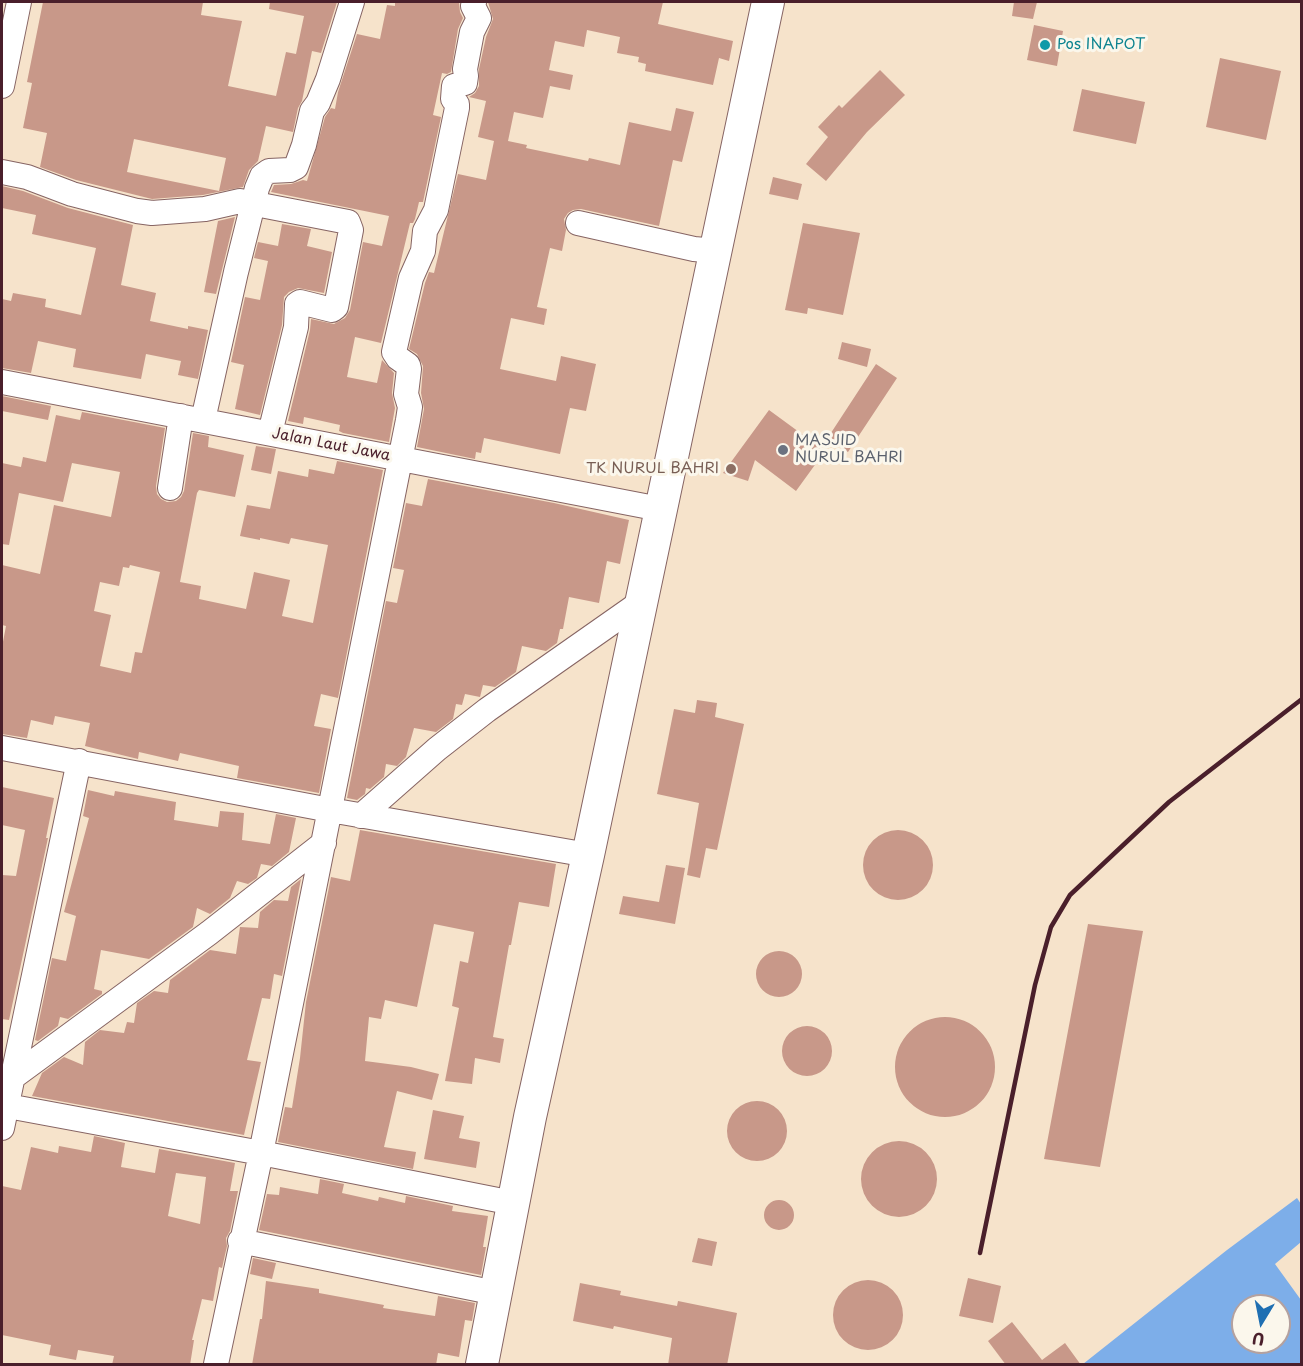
<!DOCTYPE html>
<html>
<head>
<meta charset="utf-8">
<style>
	body { margin:0 }
	#map { position:relative; width:1303px; height:1366px; overflow:hidden; background:#f6e3cb; font-family:"Playpen Sans",sans-serif }
	canvas { display:block }
	.frame { position:absolute; inset:0; border:3px solid #4a1f2b; pointer-events:none }
	.north { position:absolute; left:1231px; top:1294px; width:60px; height:60px; box-sizing:border-box; background:#fbf7ec; border:2px solid #b4a19f; border-radius:50%; rotate:190deg; font-size:16px; font-weight:700; line-height:24px; text-align:center; color:#4a1f2b }
	.north::after { content:''; display:block; margin:auto; width:21px; height:27px; background:#1f6fb2; clip-path:polygon(50% 0,100% 100%,50% 72%,0 100%) }
</style>
</head>
<body>
<div id="map">
<canvas width="1303" height="1366"></canvas>
<div class="frame"></div>
<div class="north">U</div>
</div>
<script>
const g = document.querySelector('canvas').getContext('2d');
g.lineJoin = 'round';
function fill(path, color) {
  g.fillStyle = color;
  g.fill(path, 'evenodd');
}
function toPath(rows) {
  const path = new Path2D();
  for (const r of rows) {
    if (r.length === 3) {
      path.moveTo(r[0] + r[2], r[1]);
      path.arc(r[0], r[1], r[2], 0, 2 * Math.PI);
      continue;
    }
    path.moveTo(r[0], r[1]);
    for (let i = 2; i < r.length; i += 2) path.lineTo(r[i], r[i + 1]);
  }
  return path;
}
function trace(path, color, width, dash) {
  g.strokeStyle = color;
  g.lineWidth = width;
  g.lineCap = dash ? 'butt' : 'round';
  g.setLineDash(dash || []);
  g.stroke(path);
}
function label(font, color, halo, rows, align = 'center') {
  g.font = font + ' "Playpen Sans",sans-serif';
  g.lineWidth = 6;
  g.setLineDash([]);
  g.textBaseline = 'middle';
  g.strokeStyle = halo;
  g.fillStyle = color;
  for (const [text, x, y, turn = 0] of rows) {
    g.save();
    g.translate(x, y);
    g.rotate((+turn || 0) * Math.PI / 180);
    g.textAlign = isNaN(turn) ? turn : align;
    if (halo) g.strokeText(text, 0, 0);
    g.fillText(text, 0, 0);
    g.restore();
  }
}
fill(toPath([
	[1297,1198,1301,1204,1301,1242,1275,1264,1301,1300,1301,1364,1083,1364,1227,1250],
	[1243,1306,1279,1306,1279,1342,1243,1342]
]), '#7daee9');
fill(toPath([
	[43,2,203,2,201,15,242,21,228,86,276,96,286,52,296,54,304,16,269,9,270,2,337,2,321,53,312,51,302,101,298,108,293,132,266,126,258,161,249,170,243,187,203,195,152,199,76,180,40,167,47,133,23,128,32,83,27,82],
	[134,139,226,158,219,191,127,172],
	[395,2,459,2,460,12,463,18,458,29,451,72,447,74,442,73,433,115,441,117,423,202,419,202,415,219,413,223,410,223,381,343,355,337,347,377,377,383,382,360,394,373,392,393,395,408,389,442,343,433,339,431,340,425,304,417,303,424,288,421,310,330,311,319,334,324,345,318,350,310,363,242,382,246,389,216,271,192,274,185,291,184,303,180,307,181,325,117,331,108,335,109,338,92,357,34,380,39,387,5,395,6],
	[488,2,663,2,658,24,733,41,729,61,719,58,713,85,645,71,646,64,638,62,639,57,617,53,620,37,587,30,584,47,555,41,549,70,573,75,570,90,550,86,543,118,514,112,508,141,527,145,526,148,588,161,589,158,620,165,629,122,671,131,676,108,694,112,682,162,673,160,659,226,581,209,573,210,568,213,564,219,566,230,562,251,550,248,537,307,547,309,544,325,511,318,500,369,556,381,561,356,596,364,586,411,570,408,560,454,484,438,481,453,476,452,475,459,417,447,424,409,421,393,423,366,417,354,409,349,425,283,429,272,434,273,458,174,486,180,494,141,478,137,486,101,469,97,475,93,479,86,479,69,486,37,493,19],
	[1014,2,1037,2,1033,19,1012,16],
	[1034,25,1063,31,1057,66,1027,60],
	[1220,58,1281,71,1266,140,1206,127],
	[880,70,905,95,867,132,826,181,806,164,828,137,818,127,839,105,842,108],
	[1082,89,1145,102,1136,144,1073,131],
	[773,177,802,184,798,200,769,194],
	[2,186,23,191,68,208,133,225,121,285,156,293,150,321,188,329,188,326,208,330,198,379,178,375,181,361,146,354,141,379,73,367,76,349,38,341,31,373,2,368,2,299,11,301,13,293,46,299,45,307,81,315,96,248,32,234,36,215,2,208],
	[235,217,216,294,204,292,218,221],
	[803,223,860,233,843,315,808,308,807,314,785,310],
	[282,224,311,229,307,246,332,252,324,293,298,288,289,292,284,297,282,325,260,415,235,409,244,365,231,362,245,297,260,300,268,261,254,258,258,242,278,246],
	[842,342,871,349,867,367,838,359],
	[876,364,897,378,848,452,827,439],
	[2,396,51,406,48,420,2,411],
	[769,410,825,451,796,491,755,460,748,481,723,473],
	[82,412,165,428,156,486,157,494,161,499,167,502,176,501,181,497,184,491,193,433,209,436,208,447,244,455,235,497,199,490,197,493,180,582,201,586,199,599,246,609,254,572,290,580,282,616,313,623,328,545,291,538,289,544,260,538,260,540,240,536,247,505,270,509,278,471,308,477,309,469,334,474,337,461,383,470,338,698,321,694,314,726,331,729,319,793,237,778,239,766,180,753,178,761,139,752,138,759,85,746,90,723,55,716,53,725,31,720,27,738,2,734,2,647,6,626,2,625,2,565,40,574,54,505,111,517,120,472,72,463,63,502,19,493,9,545,2,544,2,463,21,467,23,457,46,462,56,415,80,420],
	[130,565,160,572,142,653,135,652,131,673,100,666,111,615,94,611,100,582,119,586,123,567,129,568],
	[256,446,276,449,271,474,251,470],
	[428,479,554,503,629,520,620,564,607,561,599,603,569,597,563,629,560,629,557,643,546,651,522,646,516,672,495,687,483,685,480,697,465,694,462,705,456,704,453,719,436,732,414,728,406,757,397,766,386,764,384,777,370,789,366,788,365,794,357,800,347,798,386,601,397,603,404,570,393,568,406,503,422,506],
	[697,700,717,703,715,717,744,724,717,850,706,848,700,878,687,875,699,803,657,794,674,709,695,713],
	[2,787,54,798,46,838,48,838,9,1020,2,1019,2,875,16,876,25,830,2,825],
	[88,790,114,796,115,791,176,802,174,820,218,827,220,811,244,813,242,840,270,844,276,814,296,818,289,852,272,866,261,864,257,878,248,884,237,881,230,898,210,914,197,908,193,927,149,959,101,950,94,989,102,991,102,994,68,1019,60,1017,58,1026,38,1041,35,1040,52,958,66,961,76,916,64,912,89,818,83,816],
	[360,830,556,864,549,907,519,902,511,945,509,945,493,1037,504,1039,500,1063,475,1058,472,1084,445,1081,459,1008,452,1006,460,961,468,963,474,932,434,924,417,1007,385,1000,381,1019,369,1017,365,1061,411,1067,439,1074,432,1100,397,1091,384,1147,416,1152,413,1169,278,1142,285,1107,292,1108,300,1058,306,1002,331,877,350,881],
	[898,865,35],
	[666,865,685,868,675,924,619,914,623,896,659,902],
	[301,879,282,976,274,974,270,999,262,998,247,1060,261,1062,244,1135,32,1096,42,1073,64,1057,83,1065,85,1042,100,1030,124,1033,127,1022,134,1023,137,1003,154,991,168,993,170,980,210,950,236,954,240,927,258,928,260,912,274,900,288,901,291,887],
	[1088,924,1143,931,1100,1167,1044,1159],
	[779,974,23],
	[945,1067,50],
	[807,1051,25],
	[757,1131,30],
	[433,1110,464,1116,459,1138,480,1142,476,1168,424,1159],
	[94,1136,125,1143,121,1167,155,1173,159,1149,235,1163,230,1191,238,1191,230,1231,226,1238,227,1246,222,1268,219,1267,213,1301,202,1299,192,1340,194,1340,190,1365,112,1365,114,1356,78,1350,76,1360,49,1355,51,1345,2,1335,2,1186,21,1190,31,1147,58,1153,59,1146,91,1152],
	[176,1173,206,1177,200,1224,168,1216],
	[899,1179,38],
	[320,1179,344,1184,342,1193,378,1201,379,1197,405,1203,406,1196,453,1206,452,1211,488,1216,483,1247,486,1247,481,1275,259,1230,267,1194,279,1195,280,1187,318,1194],
	[779,1215,15],
	[698,1238,717,1242,712,1266,692,1262],
	[253,1258,276,1263,272,1279,250,1274],
	[968,1278,1001,1286,993,1323,959,1316],
	[868,1315,35],
	[266,1281,319,1289,319,1293,384,1305,383,1308,435,1316,438,1296,475,1303,472,1321,465,1320,459,1357,438,1353,436,1365,252,1365,260,1319,262,1319],
	[580,1283,621,1291,620,1295,677,1306,678,1301,737,1313,727,1365,668,1365,672,1338,614,1326,613,1329,573,1321],
	[1012,1322,1042,1360,1065,1343,1081,1365,1006,1365,988,1341]
]), '#c89889');
const minor = toPath([
	[2,86,19,2],
	[2,172,27,177,72,194,137,211,152,213,205,209,240,201,348,222,351,230,336,307,332,310,300,302,297,304,296,327,270,433],
	[578,223,694,249,716,251],
	[2,382,660,509],
	[203,420,236,272,257,188,262,176,269,171,290,170,296,167,304,145,312,111,318,103,328,79,352,2],
	[170,488,181,416],
	[2,748,330,810,588,855],
	[361,816,437,749,487,710,641,602],
	[13,1077,209,933,324,843],
	[2,1105,261,1153,513,1203],
	[2,1128,79,761],
	[240,1241,496,1293],
	[216,1364,261,1153,408,420,410,407,406,394,409,369,408,365,398,358,394,352,411,278,423,251,425,231,436,210,457,108,457,104,453,99,454,86,465,83,466,76,465,69,472,32,479,18,473,6,474,2]
]);
const major = toPath([
	[482,1364,530,1117,588,855,768,2]
]);
trace(minor, '#866463', 26);
trace(major, '#866463', 34);
trace(minor, '#fff', 24);
trace(major, '#fff', 32);
trace(toPath([
	[980,1253,1035,985,1051,927,1070,895,1169,802,1302,699]
]), '#4a1f2b', 4.5);
for (const [x, y, r, color] of [
	[1045,45,6,"#0f9aa8"],
	[783,450,6,"#6b7280"],
	[731,469,6,"#8d6e63"]
]) {
  const dot = new Path2D();
  dot.arc(x, y, r, 0, 2 * Math.PI);
  g.fillStyle = color;
  g.fill(dot);
  trace(dot, '#fbf7ec', 2);
}
label('15px', '#0d838f', '#fbf7ec', [
	["Pos INAPOT",1057,45]
], 'left');
label('15px', '#5b616d', '#fbf7ec', [
	["MASJID",795,441],
	["NURUL BAHRI",795,458]
], 'left');
label('15px', '#4a1f2b', '#fbf7ec', [
	["Jalan Laut Jawa",331,445,11]
]);
label('15px', '#785e54', '#fbf7ec', [
	["TK NURUL BAHRI",719,469]
], 'right');
</script>
</body>
</html>
